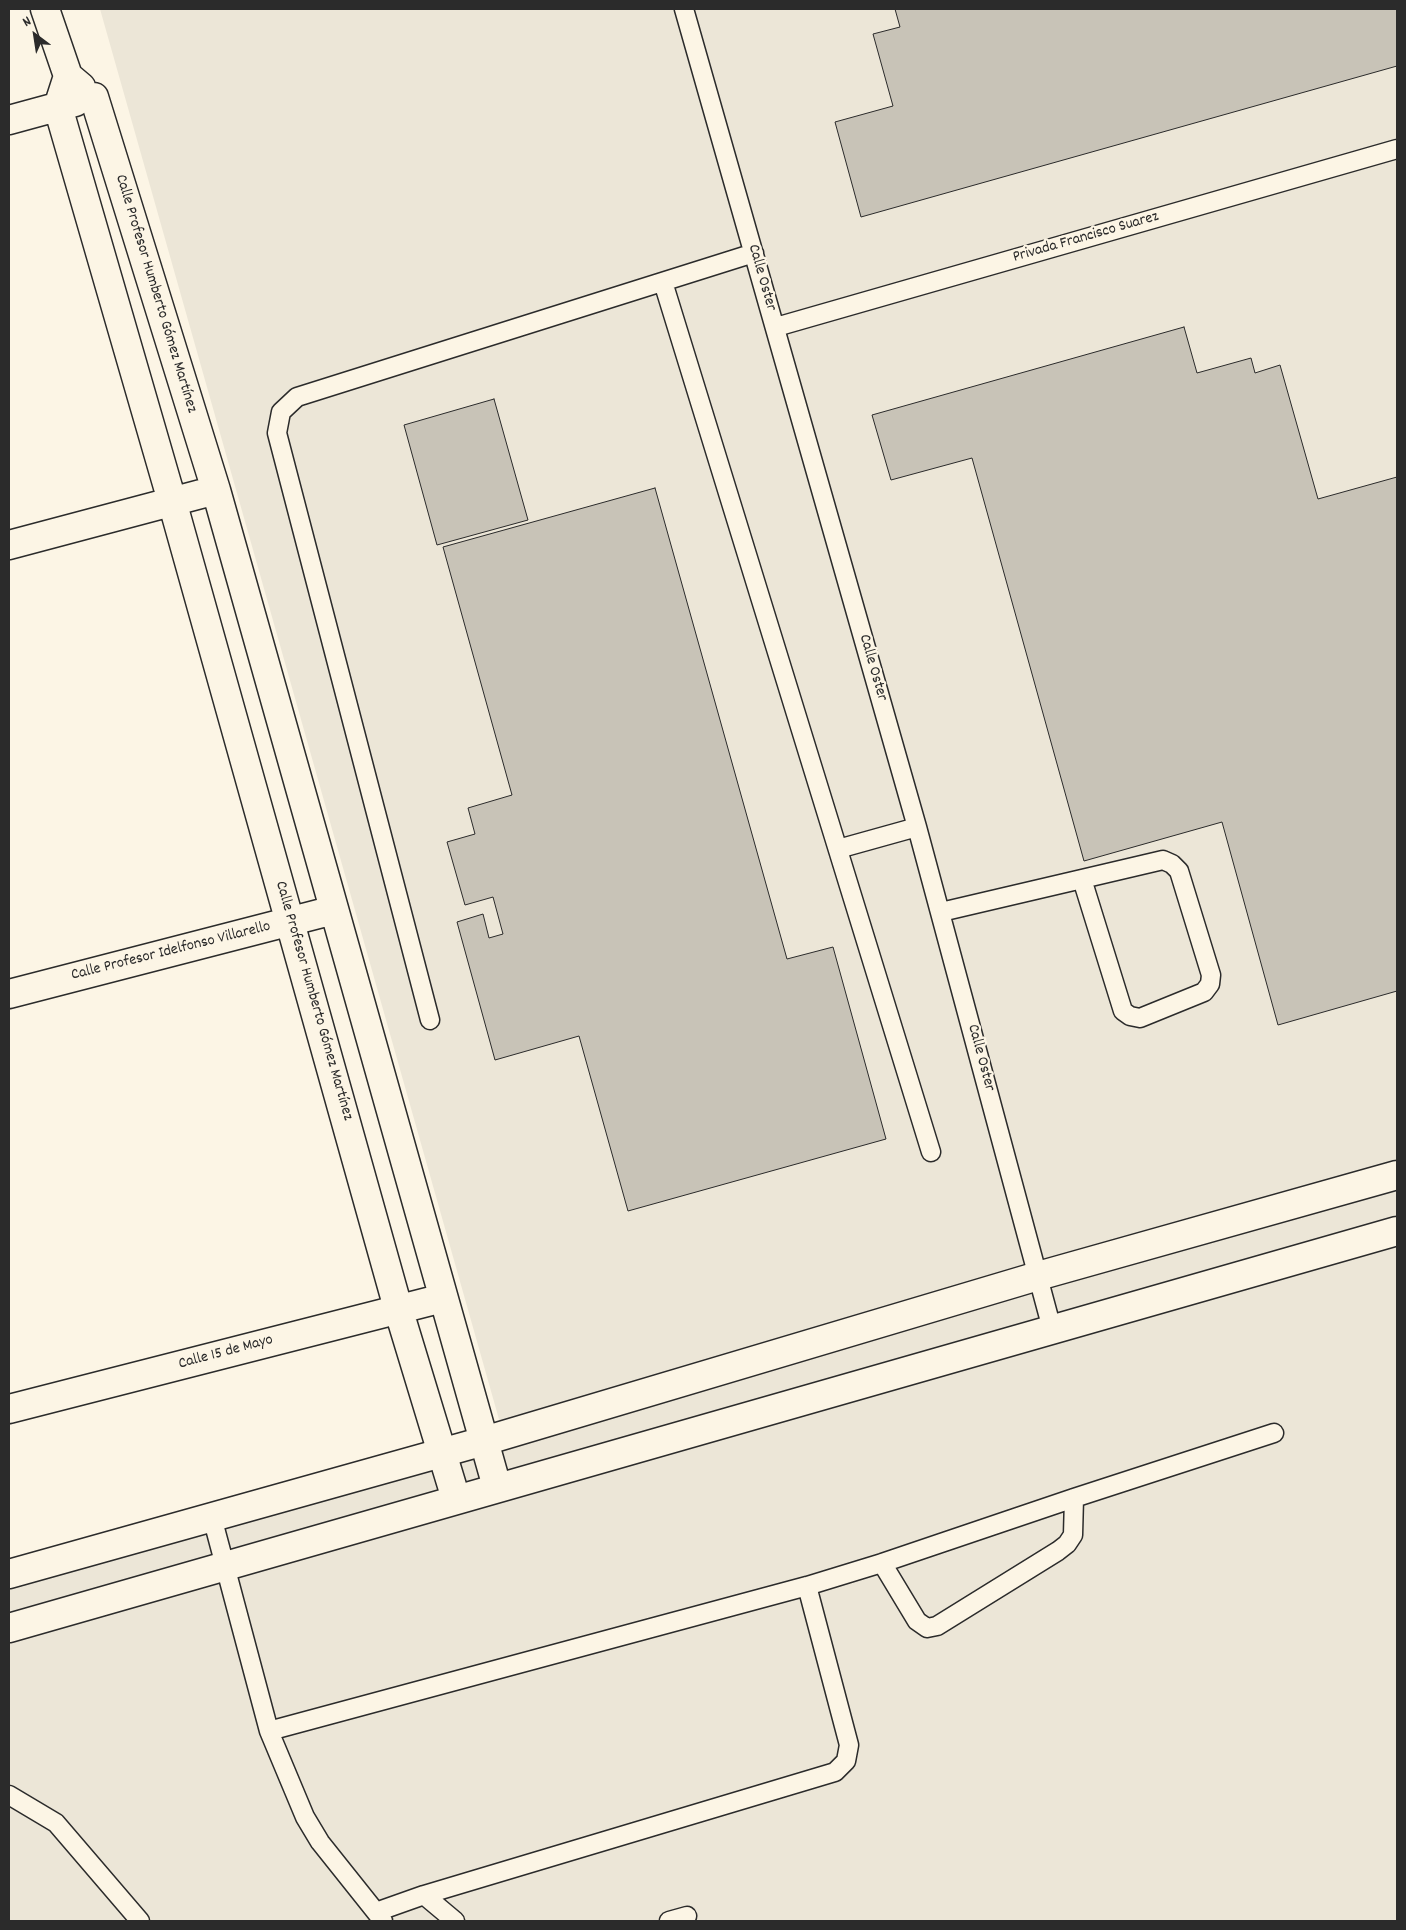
<!DOCTYPE html>
<html>
<head>
<meta charset="utf-8">
<style>
	body { margin:0 }
	#map { position:relative; width:1406px; height:1930px; overflow:hidden; background:#fcf5e5; font-family:Dekko,sans-serif }
	canvas { display:block }
	.frame { position:absolute; inset:0; border:10px solid #2b2b2b; pointer-events:none }
	.north { position:absolute; left:10px; top:10px; width:50px; height:50px; -webkit-text-stroke:4px #fcf5e5; paint-order:stroke; rotate:329deg; font-size:14px; font-weight:700; line-height:20px; text-align:center; color:#2b2b2b }
	.north::after { content:''; display:block; margin:auto; width:18px; height:22px; background:#2b2b2b; clip-path:polygon(50% 0,100% 100%,50% 72%,0 100%) }
</style>
</head>
<body>
<div id="map">
<canvas width="1406" height="1930"></canvas>
<div class="frame"></div>
<div class="north">N</div>
</div>
<script>
const g = document.querySelector('canvas').getContext('2d');
g.lineJoin = 'round';
function fill(path, color) {
  g.fillStyle = color;
  g.fill(path, 'evenodd');
}
function toPath(rows) {
  const path = new Path2D();
  for (const r of rows) {
    path.moveTo(r[0], r[1]);
    for (let i = 2; i < r.length; i += 2) path.lineTo(r[i], r[i + 1]);
  }
  return path;
}
function trace(path, color, width, dash) {
  g.strokeStyle = color;
  g.lineWidth = width;
  g.lineCap = dash ? 'butt' : 'round';
  g.setLineDash(dash || []);
  g.stroke(path);
}
function label(font, color, halo, rows, align = 'center') {
  g.font = font + ' Dekko,sans-serif';
  g.lineWidth = 4.5;
  g.setLineDash([]);
  g.textBaseline = 'middle';
  g.strokeStyle = halo;
  g.fillStyle = color;
  for (const [text, x, y, turn = 0] of rows) {
    g.save();
    g.translate(x, y);
    g.rotate((+turn || 0) * Math.PI / 180);
    g.textAlign = isNaN(turn) ? turn : align;
    if (halo) g.strokeText(text, 0, 0);
    g.fillText(text, 0, 0);
    g.restore();
  }
}
fill(toPath([
	[100,9,1397,9,1397,1921,9,1921,9,1586,506,1444]
]), '#ece6d7');
const building = toPath([
	[895,9,1397,9,1397,66,861,217,835,122,893,106,873,34,900,27,895,9],
	[1184,327,1197,373,1251,358,1255,373,1280,365,1318,499,1397,477,1397,991,1278,1025,1222,822,1084,861,972,458,891,480,872,415,1184,327],
	[494,399,528,520,437,545,404,425,494,399],
	[655,488,787,959,833,947,886,1139,628,1211,579,1036,495,1060,457,922,483,914,489,938,503,934,493,897,465,905,447,842,475,834,468,808,512,795,443,547,655,488]
]);
fill(building, '#c8c3b7');
trace(building, '#2b2b2b', 1);
const service = toPath([
	[684,9,917,827,1052,1329],
	[663,282,931,1152],
	[776,327,1397,149],
	[838,849,917,827],
	[941,912,1082,879,1163,860,1172,864,1179,871,1211,975,1210,984,1204,992,1140,1018,1130,1016,1123,1011,1082,879],
	[430,1020,277,433,281,412,297,397,754,253],
	[212,1517,269,1731,305,1817,320,1842,383,1921],
	[882,1563,917,1621,927,1628,937,1626,1058,1551,1067,1544,1073,1535,1074,1498],
	[269,1731,807,1586,882,1563,1074,1498,1274,1433],
	[9,1795,56,1823,140,1921],
	[424,1895,455,1921],
	[376,1912,424,1895,835,1772,846,1761,849,1745,807,1586],
	[669,1921,687,1916]
]);
const minor = toPath([
	[45,9,68,76,81,87],
	[68,76,58,107,172,501,398,1308,456,1499],
	[94,97,216,490,497,1487],
	[9,120,75,102],
	[9,545,216,490],
	[9,994,334,910],
	[9,1409,443,1298]
]);
const secondary = toPath([
	[9,1574,484,1441,1038,1276,1397,1175],
	[9,1628,1397,1231]
]);
trace(service, '#2b2b2b', 21);
trace(minor, '#2b2b2b', 31);
trace(secondary, '#2b2b2b', 31);
trace(service, '#fcf5e5', 18);
trace(minor, '#fcf5e5', 28);
trace(secondary, '#fcf5e5', 28);
label('16px', '#2b2b2b', '#fcf5e5', [
	["Privada Francisco Suarez",1086,238,-16],
	["Calle Oster",761,278,74],
	["Calle Profesor Humberto Gómez Martínez",155,294,73],
	["Calle Oster",872,668,74],
	["Calle Profesor Idelfonso Villarello",171,952,-14],
	["Calle Profesor Humberto Gómez Martínez",313,1001,74],
	["Calle Oster",980,1058,75],
	["Calle 15 de Mayo",226,1353,-15]
]);
</script>
</body>
</html>
